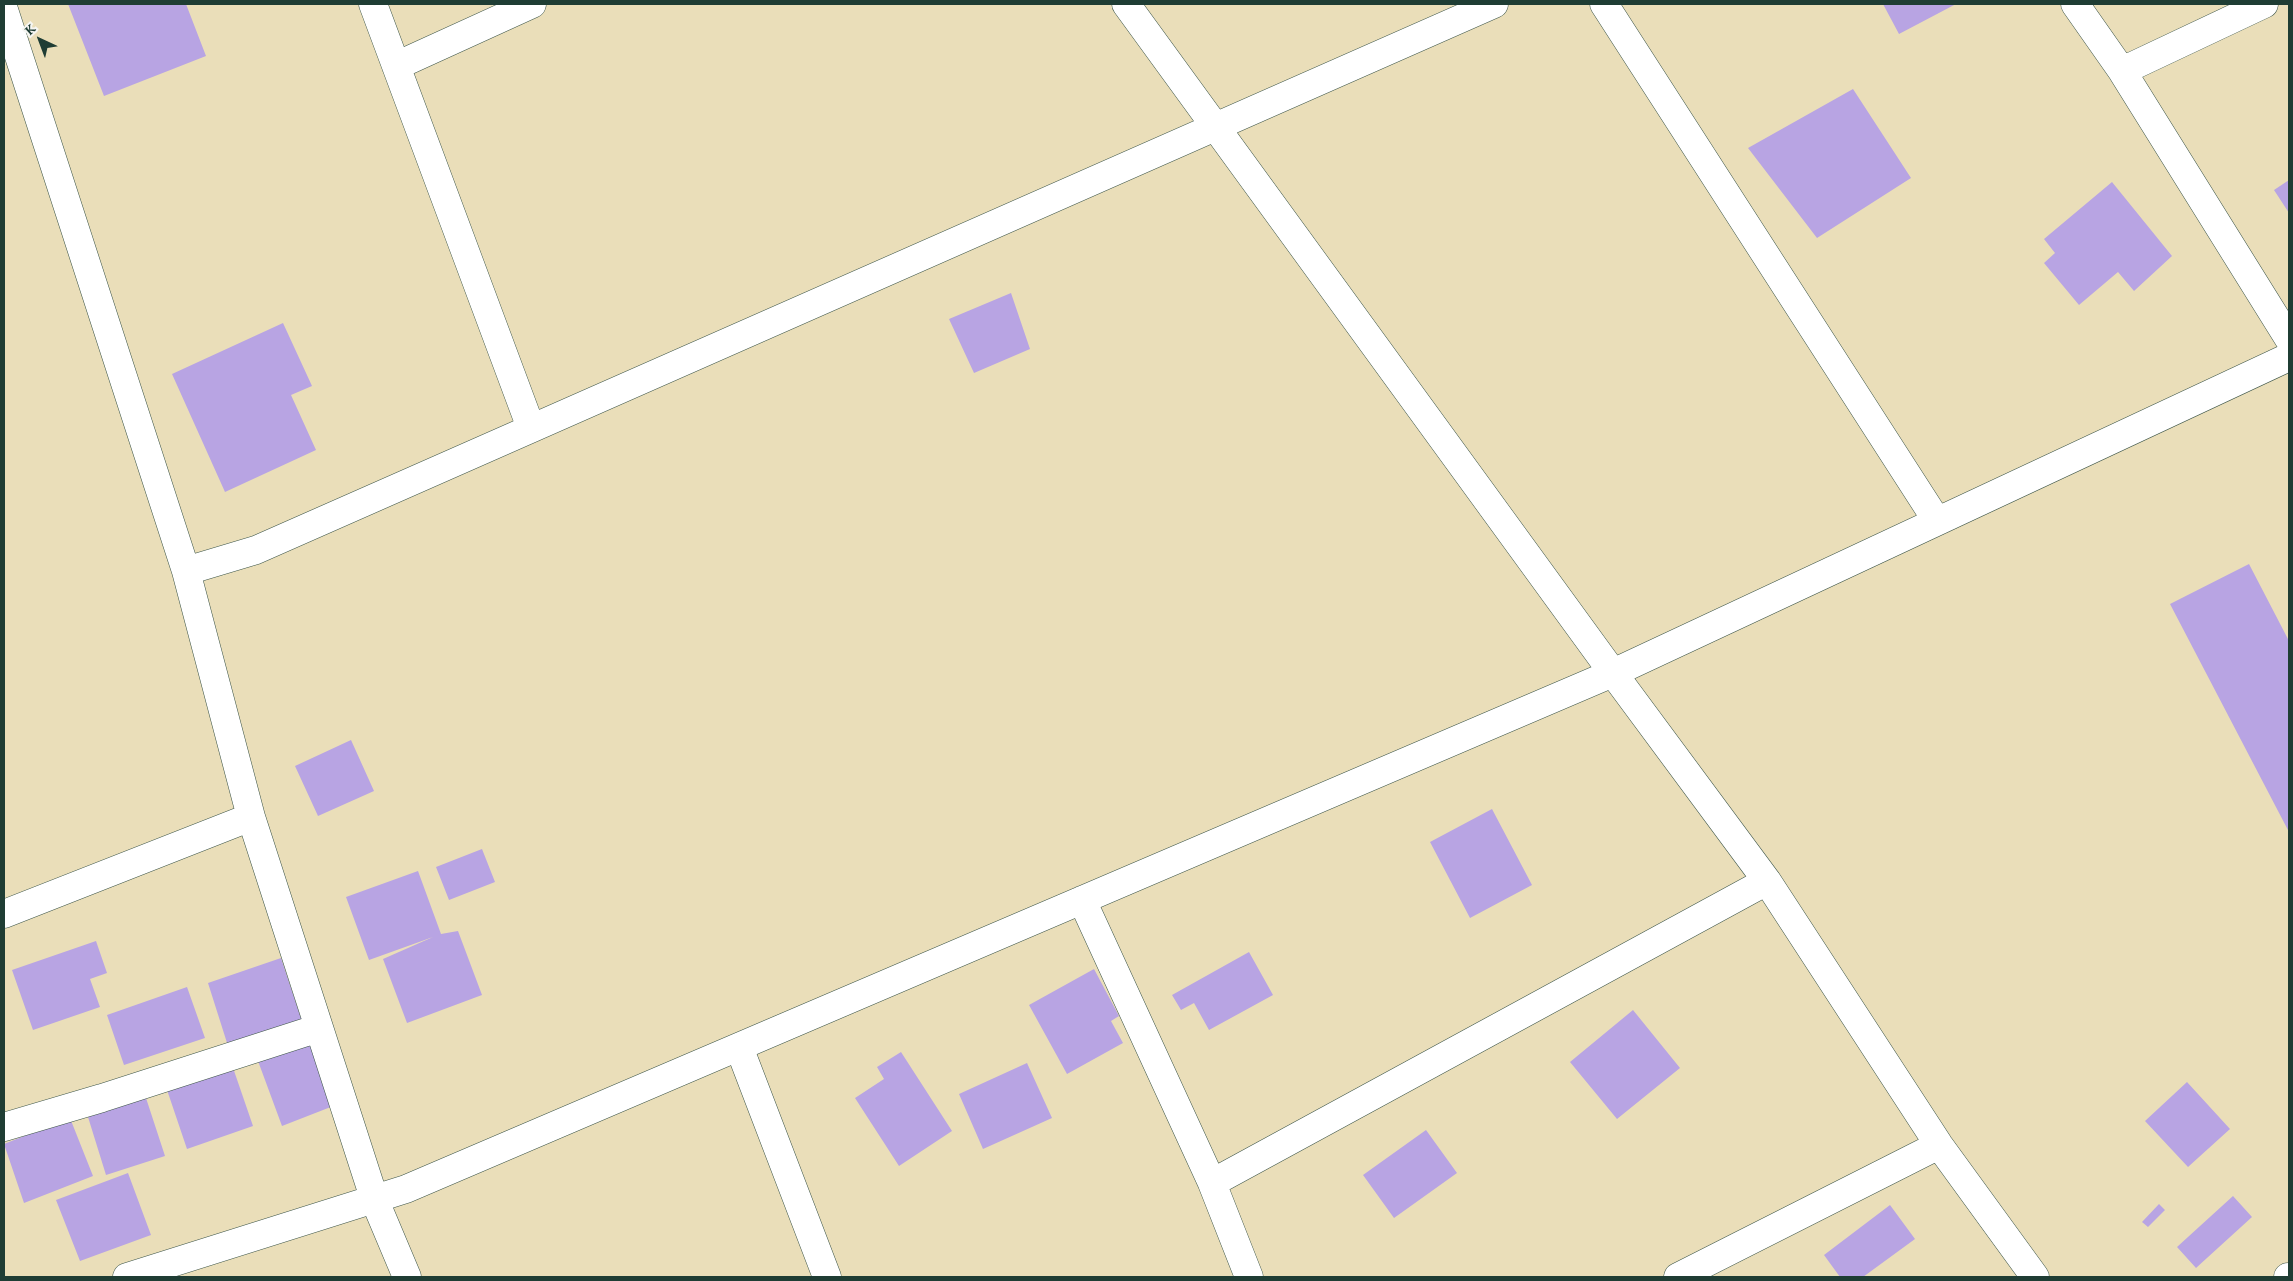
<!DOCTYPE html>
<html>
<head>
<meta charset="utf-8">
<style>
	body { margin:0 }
	#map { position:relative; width:2293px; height:1281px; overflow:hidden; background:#eadeb9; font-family:"Gentium Book Plus",serif }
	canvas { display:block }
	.frame { position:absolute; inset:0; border:5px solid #1f3d34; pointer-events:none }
	.north { position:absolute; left:15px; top:15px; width:50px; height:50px; -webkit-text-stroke:4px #f6f6f2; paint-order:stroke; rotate:317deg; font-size:14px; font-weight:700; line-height:20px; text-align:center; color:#1f3d34 }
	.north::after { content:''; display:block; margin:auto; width:18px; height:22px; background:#1f3d34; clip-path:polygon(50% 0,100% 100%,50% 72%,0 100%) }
</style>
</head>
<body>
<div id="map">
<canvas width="2293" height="1281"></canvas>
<div class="frame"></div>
<div class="north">K</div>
</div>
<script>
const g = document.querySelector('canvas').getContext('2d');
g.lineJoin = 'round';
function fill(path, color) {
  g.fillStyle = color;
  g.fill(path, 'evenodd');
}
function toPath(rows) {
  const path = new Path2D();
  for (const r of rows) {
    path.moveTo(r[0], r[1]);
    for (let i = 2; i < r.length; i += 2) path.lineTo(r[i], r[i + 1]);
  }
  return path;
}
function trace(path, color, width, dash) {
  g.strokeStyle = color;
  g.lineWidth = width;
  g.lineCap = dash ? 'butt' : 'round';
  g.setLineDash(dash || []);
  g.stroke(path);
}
fill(toPath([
	[68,4,186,4,206,56,104,96],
	[1883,4,1956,4,1899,34],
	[1853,89,1911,178,1817,238,1748,148],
	[2289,180,2289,213,2274,190],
	[2112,182,2172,256,2134,291,2118,272,2079,305,2044,263,2055,253,2044,239],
	[1011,293,1030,349,974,373,949,319],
	[283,323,312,386,291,395,316,450,225,492,172,374],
	[2249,564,2289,641,2289,832,2170,604],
	[351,740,374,791,318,816,295,766],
	[1492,809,1532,885,1470,918,1430,842],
	[482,849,495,882,449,900,436,867],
	[418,871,441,934,458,931,482,995,407,1023,383,959,433,937,369,960,346,897],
	[96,941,107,973,90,979,100,1007,33,1030,12,970],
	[1249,952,1273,995,1209,1030,1194,1003,1181,1010,1172,995],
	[281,958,302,1021,228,1046,208,983],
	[1094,969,1119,1016,1111,1021,1123,1043,1067,1074,1029,1005],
	[187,987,205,1038,124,1065,107,1015],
	[1633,1010,1680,1068,1617,1119,1570,1062],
	[317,1039,341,1103,282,1126,258,1061],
	[901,1052,952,1131,899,1166,855,1098,884,1079,877,1067],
	[231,1062,253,1126,187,1149,165,1084],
	[1027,1063,1052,1118,983,1149,959,1094],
	[2187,1082,2230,1129,2188,1167,2145,1121],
	[146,1098,165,1156,106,1175,88,1117],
	[70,1118,93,1176,24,1203,4,1144],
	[1426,1130,1457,1173,1394,1218,1363,1175],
	[128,1173,151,1235,80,1261,56,1200],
	[2233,1196,2252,1217,2196,1268,2177,1247],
	[2159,1204,2165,1210,2148,1227,2142,1222],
	[1890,1205,1915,1239,1863,1277,1840,1277,1824,1255]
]), '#b8a4e3');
const minor = toPath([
	[373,4,531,428],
	[1126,4,1613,673,1767,881,1939,1145,2035,1277],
	[1604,4,1937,521],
	[2075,4,2122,71,2289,339],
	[4,10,186,571,251,817,375,1201,407,1277],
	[396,66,532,4],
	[2122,71,2264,4],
	[186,571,256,550,1494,4],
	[1082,900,1212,1183,1249,1277],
	[4,914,251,817],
	[739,1047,827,1277],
	[4,1127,102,1098,319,1028],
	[1212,1183,1767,881],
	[127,1277,406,1189,1613,673,2289,357],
	[1678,1277,1939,1145],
	[2288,1277,2289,1277]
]);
trace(minor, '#3d5548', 29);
trace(minor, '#fff', 28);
</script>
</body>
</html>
